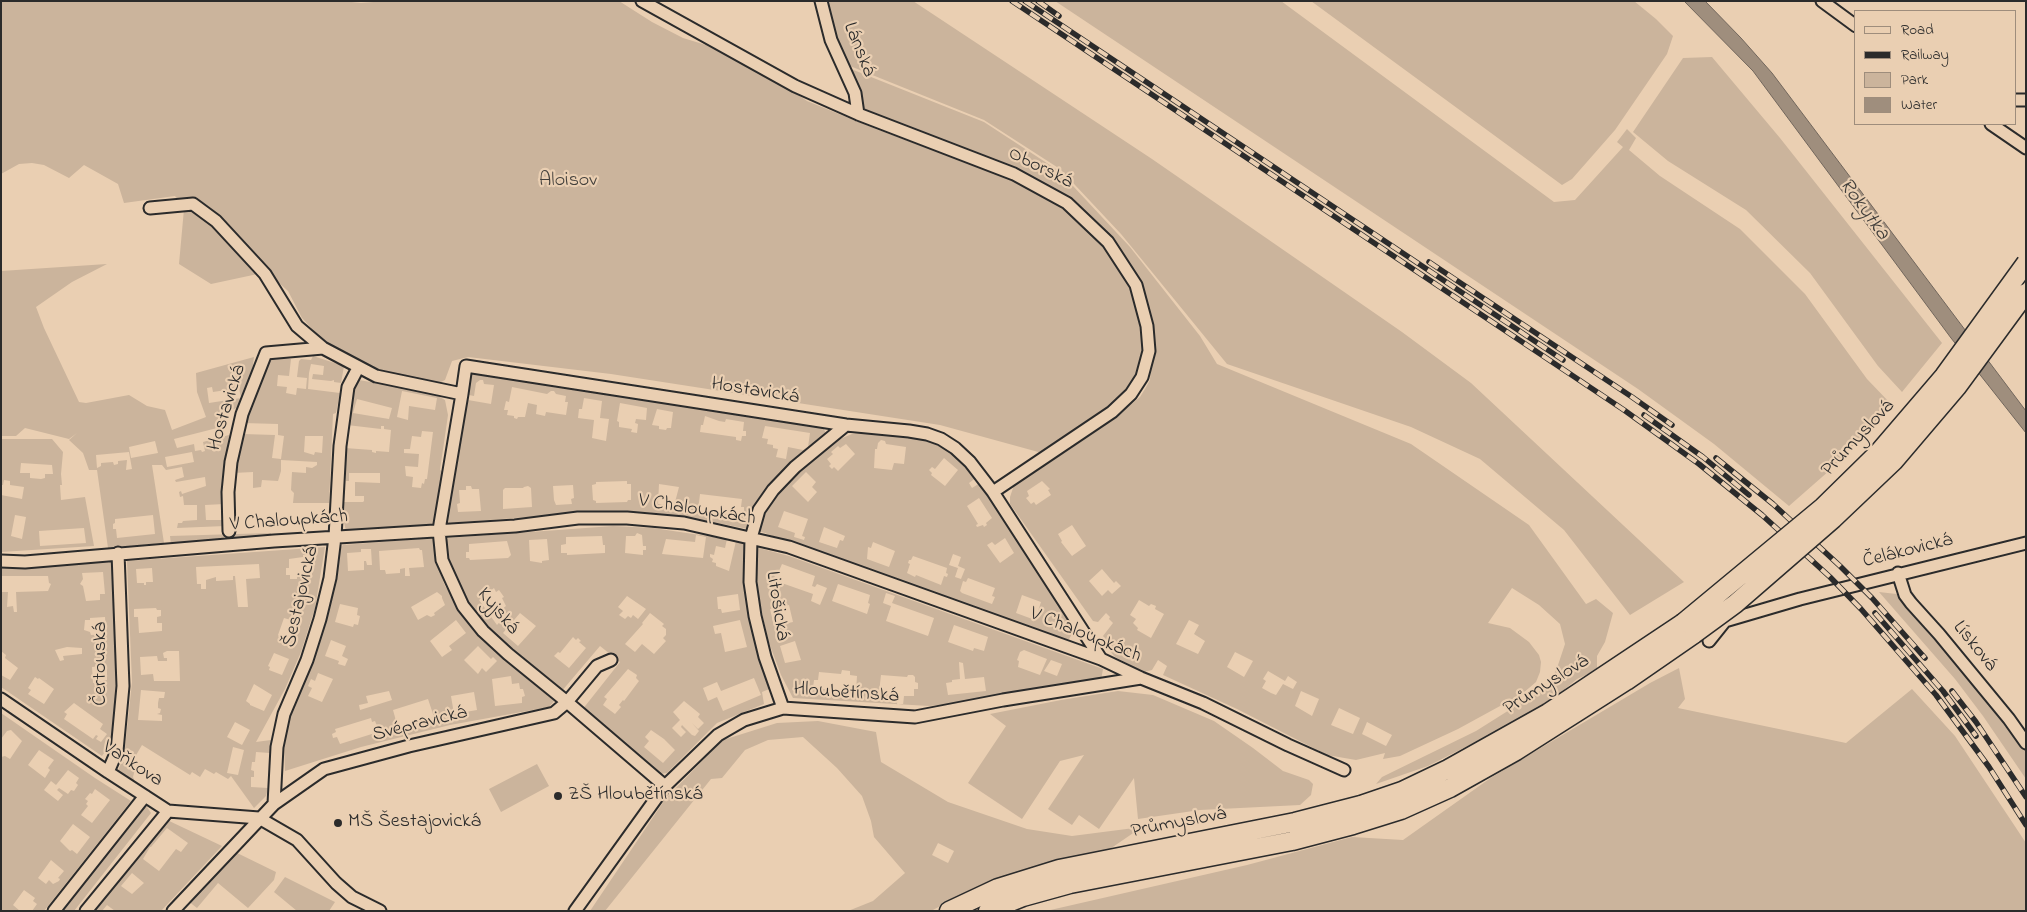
<!DOCTYPE html>
<html>
<head>
<meta charset="utf-8">
<style>
	body { margin:0 }
	#map { position:relative; width:2027px; height:912px; overflow:hidden; background:#eacfb2; font-family:"Indie Flower",sans-serif }
	canvas { display:block }
	.frame { position:absolute; inset:0; border:2px solid #2b2b2b; pointer-events:none }
	.legend { position:absolute; left:1854px; top:10px; width:162px; height:115px; box-sizing:border-box; background:#eacfb2; border:1px solid #9e8d7c; margin:0; padding:6px 9px; list-style:none; font-size:15px; color:#2b2b2b }
	.legend li { display:flex; align-items:center; gap:10px; height:25px }
	.legend b { width:25px; border:1px solid #9e8d7c }
</style>
</head>
<body>
<div id="map">
<canvas width="2027" height="912"></canvas>
<div class="frame"></div>
<ul class="legend">
<li><b style="height:6px;background:#eacfb2"></b>Road</li>
<li><b style="height:6px;background:#2b2b2b"></b>Railway</li>
<li><b style="height:14px;background:#cbb49c"></b>Park</li>
<li><b style="height:14px;background:#9f8e7d"></b>Water</li>
</ul>
</div>
<script>
const g = document.querySelector('canvas').getContext('2d');
g.lineJoin = 'round';
function fill(path, color) {
  g.fillStyle = color;
  g.fill(path, 'evenodd');
}
function toPath(rows) {
  const path = new Path2D();
  for (const r of rows) {
    path.moveTo(r[0], r[1]);
    for (let i = 2; i < r.length; i += 2) path.lineTo(r[i], r[i + 1]);
  }
  return path;
}
function trace(path, color, width, dash) {
  g.strokeStyle = color;
  g.lineWidth = width;
  g.lineCap = dash ? 'butt' : 'round';
  g.setLineDash(dash || []);
  g.stroke(path);
}
function label(font, color, halo, rows, align = 'center') {
  g.font = font + ' "Indie Flower",sans-serif';
  g.lineWidth = 4.5;
  g.setLineDash([]);
  g.textBaseline = 'middle';
  g.strokeStyle = halo;
  g.fillStyle = color;
  for (const [text, x, y, turn = 0] of rows) {
    g.save();
    g.translate(x, y);
    g.rotate((+turn || 0) * Math.PI / 180);
    g.textAlign = isNaN(turn) ? turn : align;
    if (halo) g.strokeText(text, 0, 0);
    g.fillText(text, 0, 0);
    g.restore();
  }
}
fill(toPath([
	[1,1,342,1,361,3,386,1,619,1,652,22,683,38,706,45,791,90,807,101,876,129,1005,177,1044,196,1057,205,1079,222,1100,243,1126,274,1139,312,1142,338,1144,353,1138,374,1129,389,1115,405,1042,453,940,425,611,374,468,357,452,361,445,380,437,384,372,371,328,346,302,318,288,291,267,272,211,284,179,264,184,209,175,196,124,203,118,184,84,165,69,178,44,165,32,163,19,164,1,174],
	[825,1,913,1,1152,159,1402,332,1471,383,1684,582,1630,615,1564,530,1480,459,1411,427,1227,364,1121,234,1060,169,984,120,845,64],
	[1055,1,1281,1,1554,202,1575,200,1623,147,1617,142,1627,129,1636,138,1629,150,1660,176,1740,229,1805,294,1867,379,1891,404,1838,463,1789,506,1714,444,1638,389],
	[1311,1,1634,1,1656,19,1673,36,1667,54,1615,130,1572,179,1562,185],
	[1712,57,1780,138,1942,343,1902,392,1878,366,1810,273,1746,210,1668,161,1633,132,1683,58],
	[851,69,984,122,1059,171,1130,247,1200,336,1217,364,1411,444,1529,525,1586,604,1596,599,1613,613,1605,642,1597,656,1597,670,1577,679,1554,698,1505,727,1428,766,1376,784,1382,777,1476,731,1549,685,1557,668,1565,644,1560,624,1539,605,1512,588,1488,623,1510,628,1529,642,1539,655,1541,662,1540,672,1536,682,1522,694,1458,729,1400,756,1383,759,1385,753,1356,760,1327,755,1237,709,1163,675,1167,666,1158,660,1152,670,1144,672,1115,657,1109,650,1109,643,1103,636,1113,623,1109,619,1110,617,1106,613,1098,622,1093,621,1010,504,1010,497,1014,485,1023,477,1117,416,1140,397,1145,389,1150,380,1151,364,1148,311,1142,284,1125,259,1072,203,862,111],
	[1042,481,1050,489,1048,490,1051,495,1036,505,1034,502,1031,504,1026,498,1029,496,1027,491],
	[1072,525,1086,546,1072,556,1061,542,1062,541,1058,534],
	[1102,569,1114,583,1116,581,1121,586,1112,594,1108,590,1102,596,1089,581],
	[1139,600,1149,606,1151,604,1156,606,1155,609,1164,614,1151,638,1137,630,1138,628,1133,623,1136,619,1130,615],
	[1189,620,1199,625,1194,634,1205,641,1198,654,1176,644],
	[1235,652,1253,661,1244,677,1227,667],
	[1268,671,1285,681,1288,676,1297,682,1293,689,1283,684,1276,695,1271,693,1262,688,1266,681,1263,679],
	[1301,691,1319,699,1312,716,1295,706],
	[1339,708,1360,718,1353,734,1331,725],
	[1367,722,1392,735,1386,746,1362,734],
	[107,264,72,282,36,307,44,328,79,402,86,403,129,395,147,406,165,410,172,430,206,417,197,392,196,373,254,357,249,394,243,405,219,416,221,427,174,439,177,448,194,444,195,451,201,450,202,452,205,451,203,442,229,435,230,444,228,464,225,464,224,504,205,505,206,520,225,520,225,526,177,528,178,523,182,523,183,521,197,520,197,505,184,505,183,496,180,497,179,492,181,491,182,494,206,486,205,477,176,482,175,480,184,477,182,467,166,470,162,465,152,465,164,543,108,548,97,470,89,470,83,453,69,440,77,433,69,439,25,428,16,436,1,436,1,271],
	[212,387,213,392,239,388,241,398,209,403,207,388],
	[155,441,158,453,131,458,129,447],
	[129,452,132,469,126,470,127,460,118,461,118,464,114,465,113,462,101,463,101,466,97,468,96,455],
	[192,452,194,462,167,467,165,457],
	[153,515,155,534,117,538,116,529,113,529,113,524,115,523,115,519],
	[313,356,344,366,341,383,334,382,334,380,331,381,312,379,313,374,323,375,324,366,311,364,309,373,308,389,340,393,336,413,333,414,329,503,293,503,294,493,291,490,292,472,306,473,306,467,312,468,317,465,317,462,281,460,281,471,278,481,262,480,261,487,253,488,253,472,233,473,243,434,275,435,272,458,281,459,284,436,278,435,278,424,243,423,268,357,291,359,289,376,278,375,277,386,287,387,286,393,296,395,297,388,306,389,307,378,297,377,299,361,301,359,311,360],
	[305,436,323,436,322,453,315,452,314,455,304,452],
	[468,373,821,424,827,435,804,452,783,471,748,529,687,517,643,512,584,513,447,523],
	[480,380,483,380,484,384,494,385,491,404,468,400,469,395,474,396,476,383],
	[512,387,547,394,551,391,554,391,556,394,566,396,565,402,568,402,566,415,546,412,545,416,536,414,537,405,528,403,525,417,518,417,517,419,514,418,514,416,507,415,508,410,504,410,506,401,509,402],
	[584,398,602,401,600,418,609,419,606,441,592,438,594,420,578,418,579,409,582,409],
	[620,403,647,408,646,420,636,419,635,423,638,424,637,433,631,432,632,429,619,427,619,422,617,421],
	[657,409,673,412,671,428,667,428,666,430,659,429,659,426,652,425],
	[705,416,719,421,725,422,726,419,744,422,743,431,746,431,746,436,742,436,741,441,736,440,736,437,700,432,701,425,703,425],
	[765,426,810,433,808,447,803,450,788,447,786,459,776,457,778,449,773,448,773,445,767,444,768,439,762,438],
	[627,481,627,484,631,484,631,500,628,500,627,502,596,503,596,501,593,500,592,485,596,484,596,482],
	[659,484,679,487,674,506,658,504],
	[573,485,574,498,571,499,572,504,556,505,554,500,553,486],
	[466,486,471,486,472,489,479,489,481,511,458,512,457,504,460,503,459,490,466,490],
	[528,486,531,488,532,507,503,509,503,490,505,488,523,488,524,487],
	[700,494,742,499,741,507,744,507,744,511,741,511,740,516,698,511],
	[359,380,433,393,445,400,448,415,440,470,444,472,437,520,430,527,346,531,343,518,344,502,363,502,364,501,364,496,355,496,355,482,380,483,380,473,349,473,349,481,346,481,345,448,372,450,372,452,376,453,376,451,389,452,391,430,384,429,384,426,381,426,381,429,347,425,349,391,355,382],
	[402,391,437,398,435,410,409,406,408,420,397,417],
	[357,399,392,408,389,419,353,413],
	[422,431,433,432,427,479,425,479,424,484,422,483,421,488,412,487,413,477,406,476,405,466,418,467,419,454,404,453,404,449,410,449,412,436,421,437],
	[870,432,925,440,948,450,963,462,977,477,969,483,972,488,980,483,1071,625,1074,631,1069,639,1064,640,759,531,768,508,776,496,805,466,840,439,852,434],
	[881,440,885,441,886,444,906,447,904,464,894,463,892,470,874,468,875,449,877,449,878,443],
	[846,444,855,454,838,471,834,467,832,469,829,466,831,464,827,459,833,454,831,452,838,446,840,448],
	[944,458,958,470,945,486,931,475,932,473,929,470,932,467,935,469],
	[806,472,816,482,812,487,817,492,808,502,792,486],
	[979,498,992,518,986,523,987,525,984,527,983,525,977,527,976,525,978,524,967,506],
	[784,511,808,519,802,536,805,537,804,540,794,537,795,533,778,527],
	[824,527,845,536,843,541,840,540,837,548,819,542],
	[1005,538,1014,553,1000,563,987,545,992,542,995,545],
	[873,542,895,551,889,567,867,559,868,547,871,548],
	[953,554,961,557,958,566,965,569,961,579,955,577,958,568,949,565],
	[913,556,947,568,946,573,948,574,947,577,944,576,941,585,916,575,915,577,907,573,910,564,908,563,909,560,911,560],
	[968,578,995,588,992,596,995,597,992,604,962,593,960,591,963,581,966,582],
	[1022,595,1041,602,1035,620,1016,613],
	[1,439,52,439,63,452,61,474,62,485,60,485,61,500,85,497,94,546,1,552,1,495,22,499,24,487,10,485,10,481,4,480,3,485,1,485],
	[21,463,52,465,53,474,45,474,45,478,41,479,30,478,30,473,20,473],
	[15,515,26,517,22,539,11,536],
	[84,528,86,543,40,546,39,531],
	[613,526,653,528,727,539,725,548,716,546,714,555,710,554,710,557,713,559,712,562,716,563,716,566,729,571,736,541,745,543,746,593,774,687,762,692,764,704,717,723,667,773,660,774,582,710,620,662,600,646,561,692,519,657,492,631,479,616,465,597,449,565,444,545,448,538],
	[637,533,642,535,643,546,646,546,646,550,643,550,643,555,625,553,626,536,635,536],
	[696,535,706,537,703,558,662,554,666,539,695,542],
	[602,536,603,545,605,545,605,553,567,555,567,553,561,553,561,545,566,544,566,537],
	[547,539,549,560,542,561,542,563,530,561,529,540],
	[507,541,511,555,508,558,470,560,469,558,466,558,466,552,469,552,469,544],
	[494,588,496,592,499,590,504,597,502,598,506,606,501,610,504,617,497,625,479,600],
	[738,594,740,610,722,613,721,609,718,609,717,597],
	[627,596,646,609,638,619,633,615,631,618,628,616,625,619,619,615,623,611,618,607],
	[520,613,536,626,518,646,503,633],
	[650,613,664,624,662,626,666,629,666,635,663,638,666,641,654,654,642,644,635,652,625,644,643,624,642,623],
	[740,620,747,647,725,652,721,633,715,634,713,626],
	[573,637,576,640,578,638,581,641,579,642,586,648,569,668,554,656,558,652,560,653],
	[628,669,637,675,636,678,639,681,624,701,623,700,619,705,621,707,615,714,603,705,607,699,604,697],
	[754,678,761,695,723,711,717,697,708,701,703,688,717,682,721,691],
	[684,701,700,714,698,717,704,723,698,729,692,723,699,731,695,736,692,735,682,725,681,727,686,732,681,737,672,728,680,720,673,712],
	[651,730,664,739,675,750,663,763,644,747,649,741,645,737],
	[271,533,271,538,171,545,170,536],
	[433,538,437,564,445,586,459,608,479,634,503,658,554,701,549,707,450,725,361,747,285,771,284,744,287,727,292,710,314,660,324,629,333,592,339,549,343,545],
	[419,548,420,550,422,550,424,567,409,568,410,576,405,576,405,568,400,569,400,573,386,574,385,570,380,570,379,551],
	[361,549,371,549,372,565,367,565,366,561,364,561,364,570,348,571,347,553,361,552],
	[437,592,442,596,442,598,445,605,434,613,435,615,431,617,427,615,418,620,411,607],
	[340,604,358,608,357,615,360,616,358,625,354,624,353,627,335,622],
	[456,620,466,633,449,646,452,650,442,657,430,641],
	[331,640,346,646,342,656,348,659,345,666,338,664,339,661,325,656],
	[478,646,491,659,493,657,497,661,486,672,482,668,478,674,464,660],
	[318,673,333,679,322,702,308,696,312,688,308,686,311,679,315,681],
	[511,676,512,684,519,683,520,689,523,689,525,696,522,697,522,703,495,706,492,679],
	[389,691,392,700,360,710,359,705,368,703,366,696],
	[474,692,477,710,454,714,451,696],
	[428,699,434,717,398,728,393,710],
	[371,718,372,722,375,721,377,726,374,727,375,733,340,744,337,737,333,738,332,734,336,732,335,729],
	[325,547,315,608,301,652,285,689,256,742,271,740,270,753,256,752,255,762,252,762,251,770,254,771,254,777,251,777,251,787,268,788,266,796,254,808,231,776,228,779,216,772,214,774,205,769,200,777,192,772,190,775,142,745,132,762,124,757,132,682,127,561],
	[311,554,312,575,297,576,297,579,290,579,290,575,286,575,286,568,289,568,289,559,303,557,303,555],
	[259,564,260,578,246,579,248,607,238,607,235,576,233,576,233,580,216,581,216,577,206,580,206,589,201,589,201,584,197,584,196,567],
	[152,568,153,582,146,582,146,585,144,585,144,583,137,583,136,569],
	[156,608,157,610,161,610,161,616,157,617,157,623,162,623,162,631,139,633,138,617,134,617,134,609],
	[284,618,301,623,295,641,278,635],
	[167,651,179,651,180,681,154,681,153,674,141,675,140,657,157,656,158,661,167,661,167,658,164,658,163,653],
	[274,653,289,659,282,675,269,670,270,667,268,666],
	[254,684,272,695,264,711,250,705,250,704,246,701],
	[141,690,165,692,164,698,159,698,158,703,158,708,161,709,160,713,157,714,162,715,162,721,138,720],
	[235,722,250,730,242,745,227,737],
	[233,747,244,750,238,775,227,773],
	[755,547,789,556,1103,669,1101,680,968,702,929,706,793,698,781,675,768,640,759,600],
	[782,564,815,576,812,586,815,587,817,584,827,588,820,605,811,601,813,594,776,581,777,578,774,576,776,570,779,571],
	[838,584,870,595,868,603,870,604,867,614,832,601],
	[886,593,895,596,892,603,934,618,928,636,886,621,891,606,883,603],
	[789,605,793,622,774,626,770,609],
	[954,625,988,637,984,651,974,648,973,651,948,642],
	[795,641,801,660,785,663,780,646],
	[1024,650,1047,659,1040,675,1018,667,1019,661,1017,660,1020,652],
	[1051,660,1062,664,1057,676,1044,671],
	[959,662,963,663,965,679,984,677,986,691,948,695,946,683,952,682,952,680,960,679],
	[842,670,850,671,850,675,857,676,856,692,813,688,814,680,818,680,819,672,841,674],
	[881,675,907,677,908,675,913,675,915,677,915,682,918,683,918,689,914,689,914,696,904,696,903,705,897,704,898,695,879,693],
	[112,562,116,686,113,740,102,756,1,687,1,675,10,680,18,668,5,658,6,655,1,651,1,592,8,592,7,607,13,606,14,612,17,612,16,592,48,591,51,584,49,583,48,576,1,576,1,567],
	[103,572,105,594,100,594,100,600,86,601,83,586,80,584,83,579,82,573],
	[105,617,106,634,91,635,90,632,84,630,85,620,90,620,90,618],
	[67,647,82,648,82,654,63,656,64,660,60,661,55,650],
	[107,666,107,680,93,683,92,667],
	[35,677,38,679,39,678,54,689,44,704,28,694,31,690,28,688],
	[74,703,103,724,100,729,107,734,101,742,96,739,98,736,96,735,93,739,64,719,67,714,64,712],
	[1879,592,1905,595,1939,634,2026,751,2026,779,1983,716,1955,679],
	[1679,668,1685,699,1678,708,1846,743,1912,689,1955,736,2026,843,2026,911,1046,911,1247,865,1352,837,1403,840,1492,777,1650,683],
	[1118,691,1153,695,1214,721,1253,748,1283,771,1309,780,1313,784,1311,795,1300,805,1200,810,1138,819,1134,778,1099,829,1079,815,1072,825,1048,809,1084,755,1060,761,1022,819,968,783,1006,726,990,714,1061,700],
	[1,713,95,778,131,801,44,911,32,911,37,904,33,901,35,898,24,890,13,905,20,911,1,911,1,757,5,756,10,759,22,741,11,730,7,731,1,739],
	[39,750,54,760,48,768,50,770,45,778,28,765],
	[68,770,79,778,76,783,78,785,74,791,71,790,68,794,59,788,57,790,63,795,58,801,44,790,51,781,56,785],
	[95,789,110,800,92,823,81,815,88,806,86,804,88,801,85,799,90,793,92,794],
	[73,824,90,837,77,854,72,850,70,851,60,841],
	[51,860,64,871,58,878,60,879,59,881,53,884,49,880,46,884,38,878],
	[818,721,876,732,881,762,948,802,1027,829,1072,836,1142,827,1104,853,982,884,931,911,848,911,873,901,905,873,874,837,871,821,862,796,837,768,803,737,768,740,745,750,722,778,711,779,605,911,590,911,666,798,723,740,777,723],
	[938,843,954,851,948,863,932,855],
	[122,761,135,769,133,777,136,784,117,773],
	[537,764,549,786,501,812,489,789],
	[147,807,151,813,74,911,60,911,141,808],
	[165,819,222,846,161,911,115,911,107,905,102,911,91,911],
	[167,828,188,843,181,852,176,849,159,871,143,859,150,847,151,847],
	[132,873,144,883,132,894,121,886],
	[233,851,276,872,274,880,248,908,218,883,197,908,188,901],
	[285,877,335,902,329,911,297,911,274,892]
]), '#cbb49c');
const water = toPath([
	[1684,1,1705,1,1741,38,1772,73,2026,411,2026,433,1951,338,1753,71,1684,1]
]);
fill(water, '#9f8e7d');
trace(water, '#71665c', 1);
const street = toPath([
	[642,1,795,86,858,114,1014,174,1067,203,1108,242,1136,285,1147,326,1149,351,1142,377,1131,394,1112,412,993,492],
	[821,1,831,40,855,93,858,114],
	[1822,1,1856,26],
	[2016,100,2026,100],
	[1991,124,2026,148],
	[150,208,193,204,216,221,265,274,297,326,323,348,376,376,462,394,466,366,846,425,909,431,927,434,941,439,955,448,970,462,993,492,1101,659],
	[462,394,439,530,442,560,463,606,483,631,508,654,567,702,665,786],
	[229,531,228,492,231,462,242,414,266,353,323,348],
	[1,561,25,562,274,541,515,526,578,518,627,518,684,523,789,547,1101,659,1141,678,1203,703,1288,745,1344,770],
	[1898,573,1905,595,1911,603,1939,634,2009,719,2026,743],
	[1709,641,1725,621,1800,599,2026,543],
	[1,699,108,772,168,811,259,818,297,840,336,883,352,897,380,911],
	[783,708,765,657,755,616,750,582,751,538,759,510,773,490,795,467,846,425],
	[108,772,117,751,123,686,118,553],
	[274,804,277,747,284,714,307,660,320,619,330,578,335,537,340,446,348,387,358,368],
	[54,911,145,796],
	[86,911,168,811],
	[173,911,274,804,324,769,409,746,554,713,567,702,597,666,611,660],
	[575,911,665,786,718,735,744,720,783,708,915,717,1003,700,1141,678]
]);
const primary = toPath([
	[949,911,998,888,1059,869,1295,822,1361,805,1402,791,1448,769,1548,713,1683,623],
	[988,911,1023,897,1070,884,1292,841,1353,825,1401,810,1450,788,1516,751,1626,681,1694,634]
]);
trace(street, '#2b2b2b', 15);
trace(primary, '#2b2b2b', 21);
trace(street, '#eacfb2', 11);
trace(primary, '#eacfb2', 18);
const rail = toPath([
	[1012,1,1624,410,1699,464,1762,515,1830,577,1861,609,1936,695,1989,767,2026,825],
	[1025,1,1563,360],
	[1038,1,1059,16],
	[1429,262,1632,397,1672,425],
	[1644,415,1703,457,1749,495],
	[1716,458,1773,504,1840,566,1872,598,1925,658],
	[1875,613,1943,691,1976,736],
	[1952,691,1976,722,2026,797]
]);
trace(rail, '#2b2b2b', 5.5);
trace(rail, '#eacfb2', 4, [11]);
const primaryBridge = toPath([
	[1683,623,1823,507,1878,453,1944,376,2026,263],
	[1694,634,1735,604,1833,519,1894,461,1957,387,2026,293]
]);
trace(primaryBridge, '#2b2b2b', 21, []);
trace(primaryBridge, '#eacfb2', 18);
for (const [x, y, r, color] of [
	[558,796,5,"#2b2b2b"],
	[338,823,5,"#2b2b2b"]
]) {
  const dot = new Path2D();
  dot.arc(x, y, r, 0, 2 * Math.PI);
  g.fillStyle = color;
  g.fill(dot);
  trace(dot, '#eacfb2', 2);
}
label('20px', '#2b2b2b', '#eacfb2', [
	["Lánská",858,50,68],
	["Oborská",1040,169,27],
	["Hostavická",755,392,9],
	["Hostavická",228,408,-73],
	["Průmyslová",1859,439,-47],
	["V Chaloupkách",697,511,9],
	["V Chaloupkách",289,522,-4],
	["Čelákovická",1908,552,-14],
	["Šestajovická",302,597,-77],
	["Litošická",776,606,81],
	["Kyjská",497,612,50],
	["V Chaloupkách",1085,636,22],
	["Lísková",1974,647,51],
	["Čertouská",102,664,-90],
	["Průmyslová",1547,686,-32],
	["Hloubětínská",846,694,4],
	["Svépravická",420,725,-14],
	["Vaňkova",132,765,33],
	["Průmyslová",1179,824,-11]
]);
label('20px', '#43403c', '#eacfb2', [
	["Aloisov",568,182]
]);
label('20px', '#2b2b2b', '#eacfb2', [
	["ZŠ Hloubětínská",568,796],
	["MŠ Šestajovická",348,823]
], 'left');
label('italic 21px', '#423f3b', '#eacfb2', [
	["Rokytka",1863,210,54]
]);
</script>
</body>
</html>
